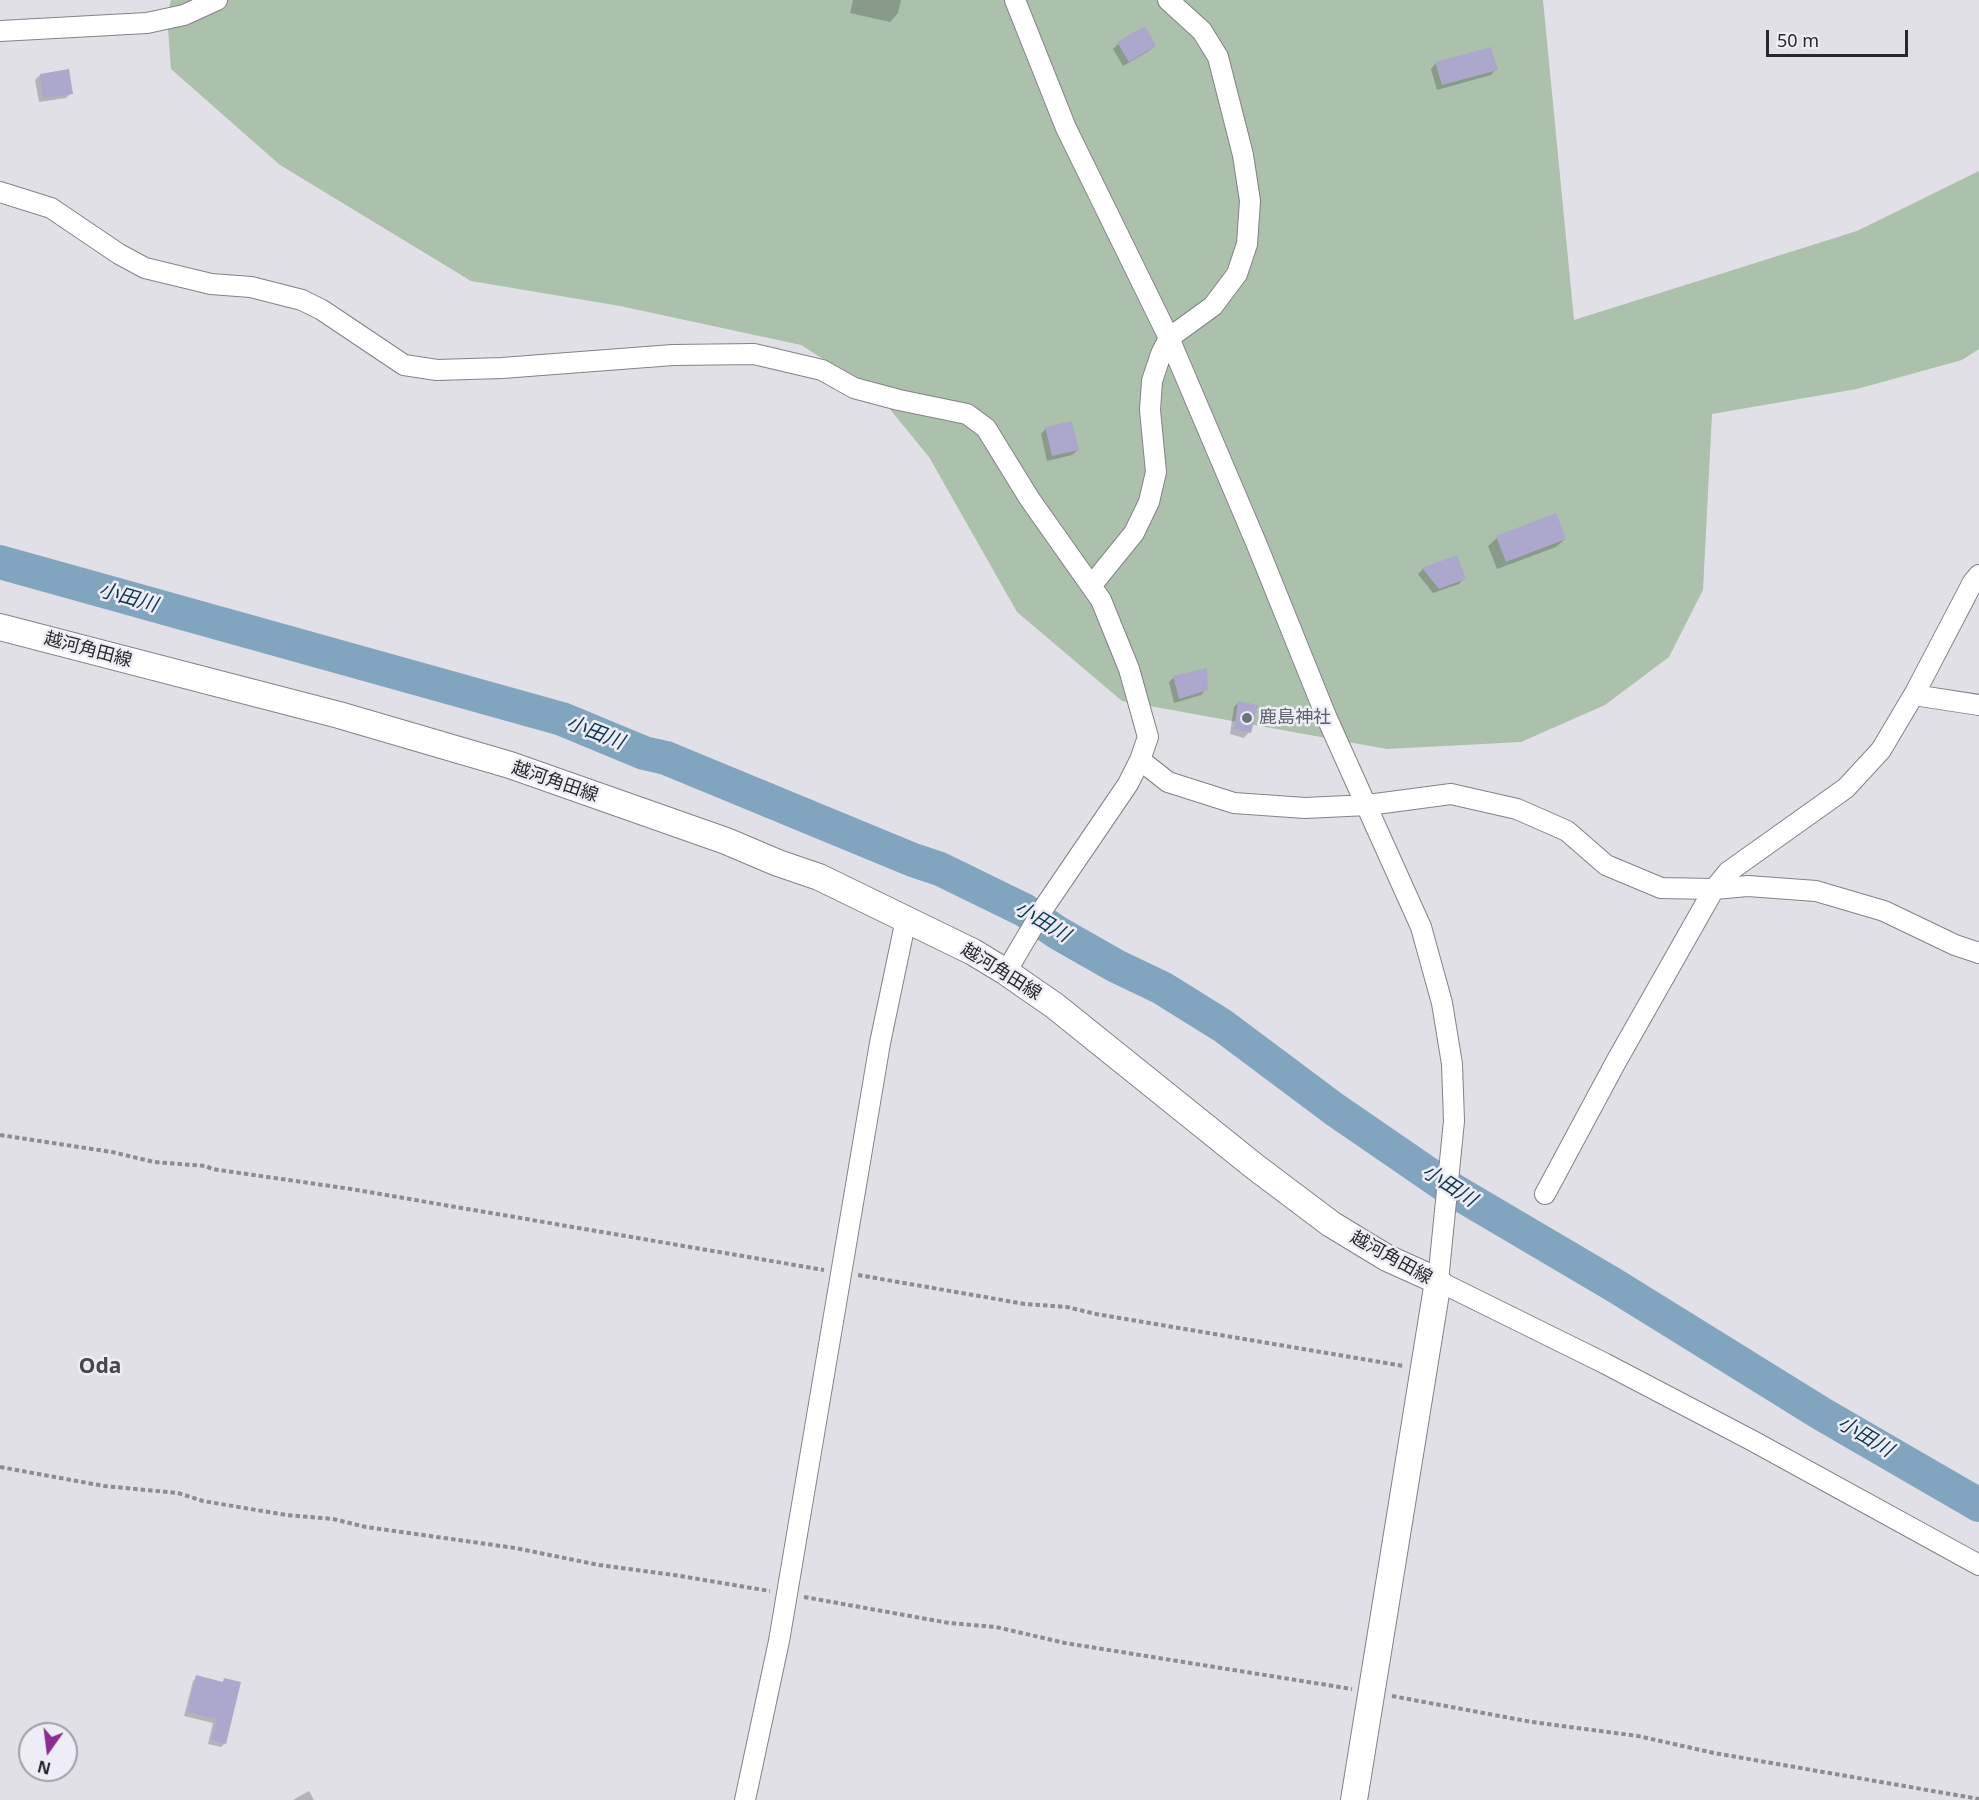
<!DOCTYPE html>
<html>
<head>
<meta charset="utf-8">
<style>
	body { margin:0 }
	#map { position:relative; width:1979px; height:1800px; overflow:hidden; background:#e1e0e7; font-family:"Noto Sans",sans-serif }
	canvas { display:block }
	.north { position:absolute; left:18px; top:1722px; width:60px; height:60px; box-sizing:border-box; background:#eeedf5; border:2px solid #9f9ea4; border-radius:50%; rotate:194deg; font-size:16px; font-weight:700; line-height:24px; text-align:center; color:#29282b }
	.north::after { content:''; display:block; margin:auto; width:21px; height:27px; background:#8c2b93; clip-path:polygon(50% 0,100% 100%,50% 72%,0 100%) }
	.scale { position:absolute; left:1766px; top:30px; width:142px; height:27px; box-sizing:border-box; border:3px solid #29282b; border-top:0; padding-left:8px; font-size:18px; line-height:21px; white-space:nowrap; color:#29282b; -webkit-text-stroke:4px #eeedf5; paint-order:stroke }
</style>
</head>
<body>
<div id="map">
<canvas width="1979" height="1800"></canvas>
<div class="north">N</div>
<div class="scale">50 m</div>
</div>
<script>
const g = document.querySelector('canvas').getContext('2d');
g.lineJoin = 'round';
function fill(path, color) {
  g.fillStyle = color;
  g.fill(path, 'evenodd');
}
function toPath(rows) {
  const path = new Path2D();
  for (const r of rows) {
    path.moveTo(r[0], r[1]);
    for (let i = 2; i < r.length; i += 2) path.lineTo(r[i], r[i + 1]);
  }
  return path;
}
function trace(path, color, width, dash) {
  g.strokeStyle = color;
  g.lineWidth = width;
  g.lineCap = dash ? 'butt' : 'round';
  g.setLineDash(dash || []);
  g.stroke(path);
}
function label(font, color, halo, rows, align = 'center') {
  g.font = font + ' "Noto Sans","Noto Sans JP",sans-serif';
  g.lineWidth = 5;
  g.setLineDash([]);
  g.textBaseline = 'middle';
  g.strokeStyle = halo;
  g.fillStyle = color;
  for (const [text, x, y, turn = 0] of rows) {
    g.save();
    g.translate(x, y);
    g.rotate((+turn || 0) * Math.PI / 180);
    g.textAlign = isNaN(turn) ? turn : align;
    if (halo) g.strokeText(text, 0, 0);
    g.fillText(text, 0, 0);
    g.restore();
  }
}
fill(toPath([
	[171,0,1543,0,1574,320,1857,231,1979,171,1979,349,1962,360,1857,389,1712,414,1703,590,1669,657,1605,705,1521,742,1387,749,1122,701,1017,612,929,457,876,392,801,345,620,306,471,281,280,165,171,69,167,16]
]), '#abc1ab');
fill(toPath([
	[853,0,901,0,898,13,890,22,850,13],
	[1118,44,1154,46,1149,51,1123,66,1113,49],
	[1436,63,1496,69,1491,75,1437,90,1431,69],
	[40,75,71,93,66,98,39,102,35,80],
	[1046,428,1078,450,1072,455,1047,461,1041,434],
	[1497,538,1565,539,1556,547,1497,569,1488,546],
	[1456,557,1464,578,1459,584,1433,593,1418,574,1423,569],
	[1174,677,1206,689,1201,695,1174,703,1169,682],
	[1239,702,1249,732,1244,738,1230,734,1234,707],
	[197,1677,221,1683,225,1680,225,1743,221,1747,208,1744,213,1723,184,1716,193,1681],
	[309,1791,314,1800,293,1800]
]), '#0003');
trace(toPath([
	[0,562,562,719,644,753,666,758,913,860,940,869,1024,910,1058,933,1116,966,1162,988,1223,1026,1334,1109,1446,1186,1614,1285,1822,1414,1979,1505]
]), '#82a5bf', 34);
fill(toPath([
	[1145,26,1156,46,1129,62,1117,42],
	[1491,47,1498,70,1442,85,1435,62],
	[69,69,73,94,43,98,40,74],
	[1072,421,1079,450,1052,456,1045,427],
	[1556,513,1566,539,1506,562,1496,536],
	[1457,555,1466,579,1439,589,1422,568],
	[1207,668,1208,690,1179,699,1173,676],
	[1238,701,1258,705,1251,733,1234,729],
	[196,1675,223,1682,224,1678,241,1682,226,1744,211,1740,217,1719,187,1712]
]), '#aca7cd');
const minor = toPath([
	[1015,0,1066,128,1169,338,1257,545,1326,716,1421,927,1442,1003,1452,1064,1454,1121,1438,1281,1604,1363,1753,1441,1979,1565],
	[0,31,147,23,184,15,217,0],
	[0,192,51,208,119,254,145,268,211,284,251,287,302,300,322,310,404,365,437,370,502,368,673,355,754,354,822,370,854,388,899,400,967,414,986,428,1029,498,1101,600,1129,669,1148,737,1140,760,1128,784,1045,906,1006,972],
	[1091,586,1134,533,1149,502,1156,472,1150,410,1152,381,1161,354,1169,338,1213,306,1237,274,1247,244,1250,201,1243,155,1218,57,1202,31,1168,0],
	[1914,695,1979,705],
	[1140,760,1168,782,1234,803,1305,808,1368,805,1451,794,1517,809,1567,831,1606,865,1661,888,1714,889,1748,886,1816,891,1884,911,1955,945,1979,953],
	[1545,1194,1617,1060,1714,889,1728,872,1846,788,1881,750,1916,691,1973,582,1979,575],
	[745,1800,779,1641,880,1043,906,919]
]);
const major = toPath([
	[0,627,339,715,510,765,726,841,778,863,819,877,973,952,1006,972,1055,1006,1254,1166,1331,1224,1387,1258,1438,1281,1354,1800]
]);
trace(minor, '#828288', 22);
trace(major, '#828288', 28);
trace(toPath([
	[0,1135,112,1152,154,1162,206,1166,212,1169,351,1189,824,1270],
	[858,1275,1025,1304,1067,1307,1096,1314,1404,1366],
	[0,1467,104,1486,178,1493,203,1501,286,1515,333,1519,366,1527,515,1548,599,1565,674,1575,770,1591],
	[804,1597,949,1623,996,1627,1065,1643,1352,1689],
	[1392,1696,1532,1722,1638,1736,1714,1753,1979,1799]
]), '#8d8c91', 4, [4.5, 3]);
trace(minor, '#fff', 20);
trace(major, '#fff', 26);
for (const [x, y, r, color] of [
	[1247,718,6,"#6b7280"]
]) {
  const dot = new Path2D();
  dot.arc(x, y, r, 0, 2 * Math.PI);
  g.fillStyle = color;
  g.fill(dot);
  trace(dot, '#eeedf5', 2);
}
label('18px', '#29282b', '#eeedf5', [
	["越河角田線",88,650,15],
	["越河角田線",555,782,19],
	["越河角田線",1001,972,32],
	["越河角田線",1391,1258,29]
]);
label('18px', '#5b616d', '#eeedf5', [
	["鹿島神社",1259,718]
], 'left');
label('italic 20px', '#0a3853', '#eeedf5', [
	["小田川",128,598,16],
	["小田川",595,733,21],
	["小田川",1042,922,31],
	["小田川",1449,1186,33],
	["小田川",1865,1437,31]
]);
label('bold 21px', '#47464c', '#eeedf5', [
	["Oda",100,1367]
]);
</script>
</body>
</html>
